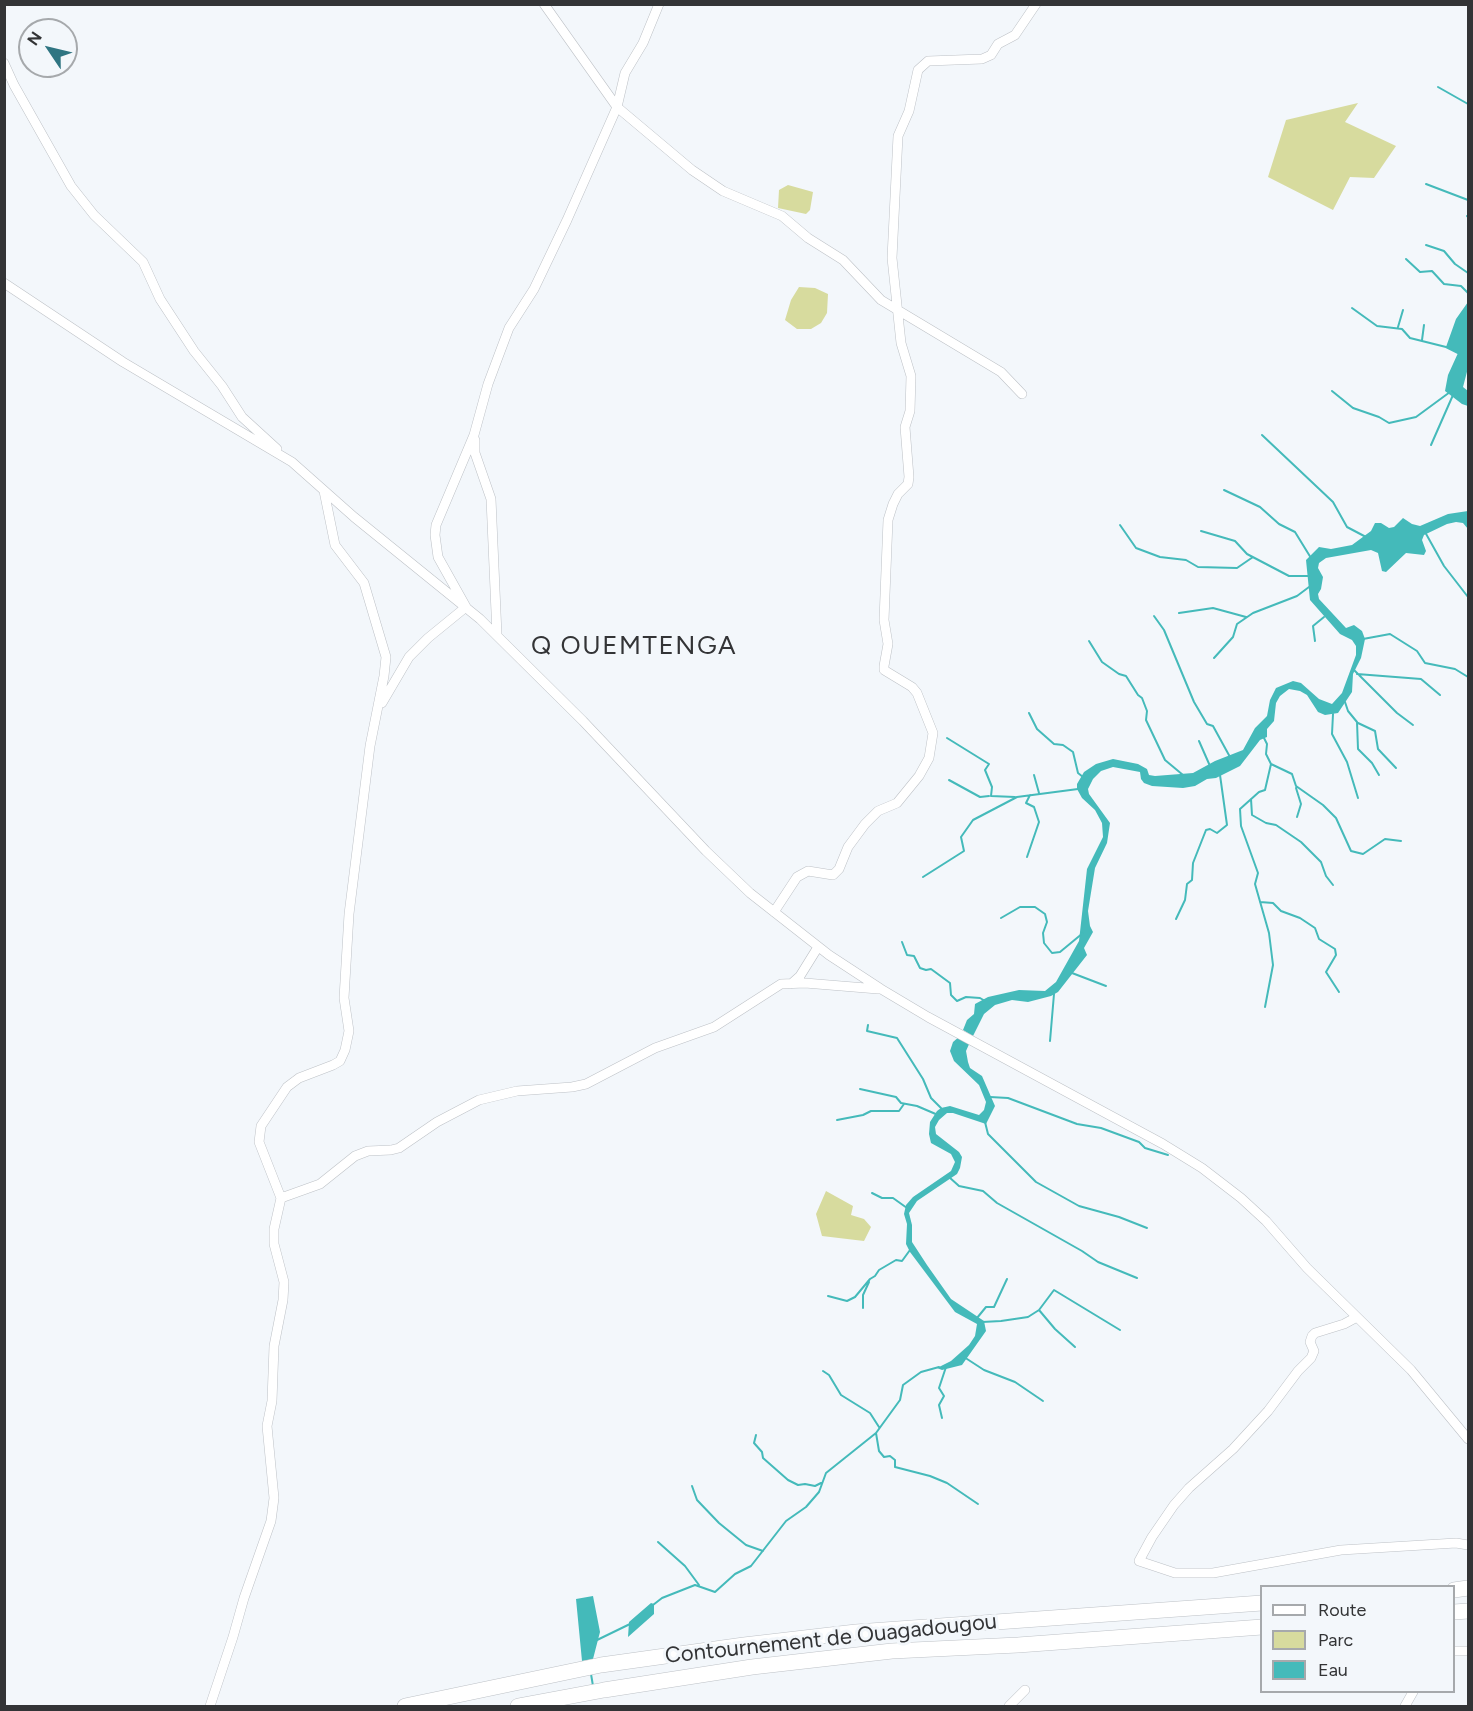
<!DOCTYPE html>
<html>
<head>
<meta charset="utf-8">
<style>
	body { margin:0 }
	#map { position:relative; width:1473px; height:1711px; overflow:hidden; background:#f3f7fb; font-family:Figtree,sans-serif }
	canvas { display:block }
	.frame { position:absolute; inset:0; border:6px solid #333436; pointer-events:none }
	.legend { position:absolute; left:1260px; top:1585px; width:195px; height:108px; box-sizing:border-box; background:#f3f7fb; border:2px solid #a6a9ac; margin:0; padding:8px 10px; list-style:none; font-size:18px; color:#333436 }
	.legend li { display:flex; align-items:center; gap:12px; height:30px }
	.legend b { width:30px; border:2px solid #a6a9ac }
	.north { position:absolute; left:18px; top:18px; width:60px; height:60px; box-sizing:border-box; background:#f3f7fb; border:2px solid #a6a9ac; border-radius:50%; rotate:305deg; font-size:16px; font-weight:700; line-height:24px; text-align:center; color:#333436 }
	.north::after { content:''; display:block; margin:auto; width:21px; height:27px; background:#2f7582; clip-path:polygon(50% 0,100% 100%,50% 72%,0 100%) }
</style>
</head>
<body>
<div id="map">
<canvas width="1473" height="1711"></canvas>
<div class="frame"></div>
<ul class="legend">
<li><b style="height:8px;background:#fff"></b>Route</li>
<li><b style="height:16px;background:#d7db9e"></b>Parc</li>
<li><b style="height:16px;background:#44baba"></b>Eau</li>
</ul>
<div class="north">N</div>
</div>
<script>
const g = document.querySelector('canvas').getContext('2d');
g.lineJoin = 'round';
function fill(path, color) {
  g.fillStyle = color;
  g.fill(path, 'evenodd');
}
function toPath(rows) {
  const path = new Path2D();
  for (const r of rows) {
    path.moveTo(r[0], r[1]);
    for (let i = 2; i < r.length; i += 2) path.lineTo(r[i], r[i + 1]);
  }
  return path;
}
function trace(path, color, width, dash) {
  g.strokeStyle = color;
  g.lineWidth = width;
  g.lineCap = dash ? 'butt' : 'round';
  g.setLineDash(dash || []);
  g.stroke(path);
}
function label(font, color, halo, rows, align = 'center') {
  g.font = font + ' Figtree,sans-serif';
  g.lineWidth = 6;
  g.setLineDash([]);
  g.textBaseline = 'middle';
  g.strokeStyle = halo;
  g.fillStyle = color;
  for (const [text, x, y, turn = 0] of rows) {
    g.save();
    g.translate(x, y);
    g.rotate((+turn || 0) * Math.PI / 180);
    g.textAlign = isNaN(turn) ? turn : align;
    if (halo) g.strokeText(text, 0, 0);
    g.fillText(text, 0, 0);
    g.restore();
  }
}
fill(toPath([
	[1358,103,1345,122,1396,146,1374,178,1350,177,1333,210,1268,177,1286,120],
	[788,185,813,192,810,210,806,214,778,208,779,190],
	[799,287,815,288,828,294,827,313,821,323,811,329,797,329,785,320,791,300],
	[826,1191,853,1206,851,1215,864,1219,871,1227,864,1241,822,1236,816,1214]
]), '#d7db9e');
fill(toPath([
	[1468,302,1468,368,1463,387,1468,391,1468,406,1462,404,1445,391,1448,375,1458,353,1446,347,1456,319],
	[1468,511,1468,529,1463,523,1456,522,1447,524,1424,535,1422,540,1426,551,1424,555,1406,553,1386,572,1382,571,1378,553,1371,550,1326,558,1319,563,1318,568,1323,577,1321,589,1318,594,1319,599,1346,628,1354,625,1362,631,1365,639,1361,658,1353,674,1352,692,1338,713,1325,715,1318,712,1307,695,1300,691,1289,689,1280,696,1276,703,1274,721,1267,729,1267,737,1260,740,1240,766,1216,778,1207,779,1195,786,1183,788,1152,786,1144,783,1141,779,1140,772,1113,767,1101,771,1093,779,1088,789,1089,794,1110,823,1107,843,1095,868,1088,911,1090,926,1093,932,1084,948,1087,955,1058,992,1051,996,1028,1002,1012,1000,995,1005,984,1014,973,1036,963,1030,967,1020,974,1014,975,1004,988,997,1019,990,1045,991,1056,982,1079,941,1087,869,1103,837,1102,823,1095,810,1082,798,1077,789,1077,784,1084,772,1096,764,1113,759,1138,764,1147,769,1149,775,1155,776,1193,773,1215,761,1243,750,1255,728,1267,716,1270,700,1276,688,1293,681,1301,683,1319,699,1332,704,1342,693,1356,655,1356,646,1352,640,1340,634,1310,600,1306,560,1319,547,1331,549,1352,545,1371,531,1375,523,1381,523,1389,528,1394,527,1403,518,1412,524,1420,526,1448,514],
	[960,1036,970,1042,966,1051,968,1062,970,1068,982,1076,995,1106,986,1124,953,1113,947,1113,939,1120,935,1127,936,1134,959,1152,962,1157,960,1168,957,1174,917,1201,909,1213,912,1225,912,1242,927,1265,951,1299,984,1321,986,1331,962,1365,942,1370,937,1368,951,1361,969,1345,975,1336,977,1324,955,1312,910,1252,906,1244,907,1224,904,1214,906,1205,913,1197,951,1171,955,1162,951,1154,931,1143,929,1134,930,1122,937,1111,941,1108,950,1106,979,1115,984,1110,986,1102,979,1085,954,1061,950,1051,953,1042],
	[593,1596,600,1632,593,1659,582,1661,576,1599],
	[651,1603,654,1604,654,1614,628,1637,629,1622]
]), '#44baba');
trace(toPath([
	[1438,87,1468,104],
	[1426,184,1468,200],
	[1467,216,1468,217],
	[1426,245,1444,251,1455,264,1468,273],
	[1406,259,1420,272,1432,271,1444,284,1461,286,1468,293],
	[1352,308,1377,326,1402,329,1410,338,1446,347,1458,353],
	[1398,327,1403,310],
	[1422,340,1424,325],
	[1332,391,1353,408,1379,417,1389,423,1416,417,1450,392],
	[1262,435,1333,502,1347,527,1366,537],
	[1431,445,1453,395],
	[1224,490,1260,507,1279,524,1295,532,1311,558],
	[1120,525,1136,548,1160,557,1186,560,1198,567,1237,568,1253,557],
	[1201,531,1235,541,1247,554,1289,576,1309,576],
	[1425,532,1444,566,1468,597],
	[1179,613,1213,608,1246,617],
	[1154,616,1164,630,1194,702,1207,724,1213,726,1230,757],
	[1363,639,1390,634,1417,651,1425,663,1455,669,1468,677],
	[1089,641,1102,662,1119,674,1126,676,1138,695,1142,698,1147,711,1146,720,1165,760,1183,775],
	[1315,641,1313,626,1324,617],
	[1214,658,1233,637,1237,624,1253,613,1297,596,1309,587],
	[1354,670,1397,713,1413,725],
	[1357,674,1421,679,1440,695],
	[1345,702,1348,711,1357,722,1358,749,1372,763,1379,775],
	[1029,713,1037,729,1054,744,1063,745,1073,752,1078,773,1083,777],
	[1333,714,1332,734,1347,762,1358,798],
	[1358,723,1375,731,1378,749,1396,768],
	[947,738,989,764,985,770,992,787,991,796,1015,797],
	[1264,738,1267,744,1266,754,1271,764,1265,790,1259,792,1240,809,1241,826,1258,873,1255,884,1269,933,1273,965,1265,1007],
	[1199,741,1210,766],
	[1271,764,1292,774,1296,786,1323,805,1336,818,1351,851,1363,854,1385,839,1401,841],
	[1034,775,1039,793],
	[949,780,980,797,989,796],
	[1296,788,1301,804,1297,817],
	[1251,799,1252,815,1266,823,1276,825,1301,842,1321,862,1326,876,1333,885],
	[1027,857,1039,822,1034,807,1026,803,1030,795],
	[923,877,964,851,961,837,973,820,1017,797,1078,789],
	[1260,902,1273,903,1281,911,1300,918,1315,928,1319,939,1335,949,1336,955,1326,972,1339,992],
	[1001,918,1020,907,1035,907,1045,914,1047,922,1043,933,1044,943,1052,953,1060,952,1083,933],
	[1176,919,1185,900,1187,884,1192,880,1193,863,1206,830,1210,829,1217,833,1227,825,1220,775],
	[902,942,907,955,914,956,920,968,926,970,931,969,950,983,951,995,957,1001,966,997,980,998,985,1001],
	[1072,973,1106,986],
	[868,1025,867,1031,897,1038,923,1079,931,1098,941,1108],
	[1050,1041,1054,994],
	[860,1089,896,1097,901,1103,917,1106,938,1115],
	[990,1097,1008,1098,1077,1124,1101,1128,1139,1142,1145,1148,1168,1155],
	[837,1120,863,1115,871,1111,899,1111,904,1104],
	[985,1122,988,1134,1036,1182,1079,1206,1119,1217,1147,1228],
	[949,1177,959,1186,983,1191,997,1203,1082,1251,1098,1262,1137,1278],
	[872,1193,882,1198,893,1198,907,1208],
	[828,1296,847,1301,855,1297,870,1279,875,1276,879,1270,896,1260,902,1261,910,1250],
	[863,1308,863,1295,869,1282],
	[1039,1310,1054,1290,1120,1330],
	[977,1318,986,1307,994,1307,1007,1279],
	[982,1322,1001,1321,1028,1317,1039,1310,1055,1329,1075,1347],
	[964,1357,984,1370,1015,1382,1043,1401],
	[823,1371,829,1375,841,1395,870,1413,879,1427],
	[942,1418,939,1405,944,1396,939,1388,946,1367],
	[876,1433,879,1451,884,1457,890,1456,895,1460,895,1467,930,1476,947,1483,978,1504],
	[756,1435,754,1443,762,1452,763,1458,788,1480,798,1485,805,1484,815,1486,821,1483],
	[692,1486,697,1500,719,1523,746,1545,763,1551],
	[658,1542,685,1566,699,1585],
	[653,1605,662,1598,695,1585,715,1592,735,1574,751,1566,786,1521,806,1507,819,1492,826,1473,876,1433,900,1400,903,1385,921,1372,939,1367],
	[595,1641,630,1624],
	[591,1674,593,1686]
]), '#44baba', 2);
const minor = toPath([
	[544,4,617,107,692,170,723,191,782,216,808,238,843,260,881,300,1001,372,1022,394],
	[4,63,14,85,71,186,94,215,143,262,160,299,194,351,222,386,242,417,277,449],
	[4,283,123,362,292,462,354,517,480,619,583,721,706,851,750,893,829,955,881,989,928,1017,1163,1144,1202,1168,1241,1198,1266,1221,1307,1268,1411,1370,1468,1439],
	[475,440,475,453,491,499,497,635],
	[382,703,409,657,428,638,466,607,438,557,435,535,436,525,474,435,488,384,509,328,534,289,567,220,617,107,625,73,643,43,659,4],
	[774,912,797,877,808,871,833,875,839,869,848,847,865,824,878,811,897,803,919,776,929,758,933,733,917,693,912,687,884,670,884,666,888,644,884,620,888,520,893,504,898,494,908,484,909,477,905,427,910,411,911,376,901,343,892,258,898,136,909,111,918,70,928,61,982,59,991,55,998,44,1015,35,1036,4],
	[791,984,800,976,818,947],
	[281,1198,320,1184,355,1156,368,1151,391,1150,399,1148,437,1122,479,1100,517,1091,572,1087,586,1084,655,1048,714,1027,781,984,805,983,878,989],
	[1357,1317,1344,1324,1315,1333,1312,1336,1310,1342,1314,1351,1311,1358,1298,1371,1268,1411,1233,1449,1189,1488,1174,1505,1152,1537,1139,1561,1175,1573,1213,1573,1341,1550,1456,1543,1468,1545],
	[1454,1651,1468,1651],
	[210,1706,233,1637,244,1598,271,1521,274,1498,267,1426,272,1401,274,1346,283,1300,284,1282,274,1244,274,1229,281,1198,259,1142,261,1126,287,1087,299,1078,333,1065,340,1061,345,1050,349,1031,344,998,349,914,370,746,384,676,386,657,364,583,335,545,324,491],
	[1009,1706,1025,1690],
	[1405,1706,1413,1692]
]);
const trunk = toPath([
	[1454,1590,1468,1588],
	[1454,1612,1468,1611],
	[405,1706,601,1665,744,1645,856,1632,1262,1603],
	[518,1706,604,1690,752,1667,892,1651,1018,1645,1262,1627]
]);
trace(minor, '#bdc1c6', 10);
trace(trunk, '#bdc1c6', 16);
trace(minor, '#fff', 9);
trace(trunk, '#fff', 15);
label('22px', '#333436', '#f3f7fb', [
	["Contournement de Ouagadougou",831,1639,-6]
]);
g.letterSpacing = '1.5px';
label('26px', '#333436', '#f3f7fb', [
	["Q OUEMTENGA",634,646]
]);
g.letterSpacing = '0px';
</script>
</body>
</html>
